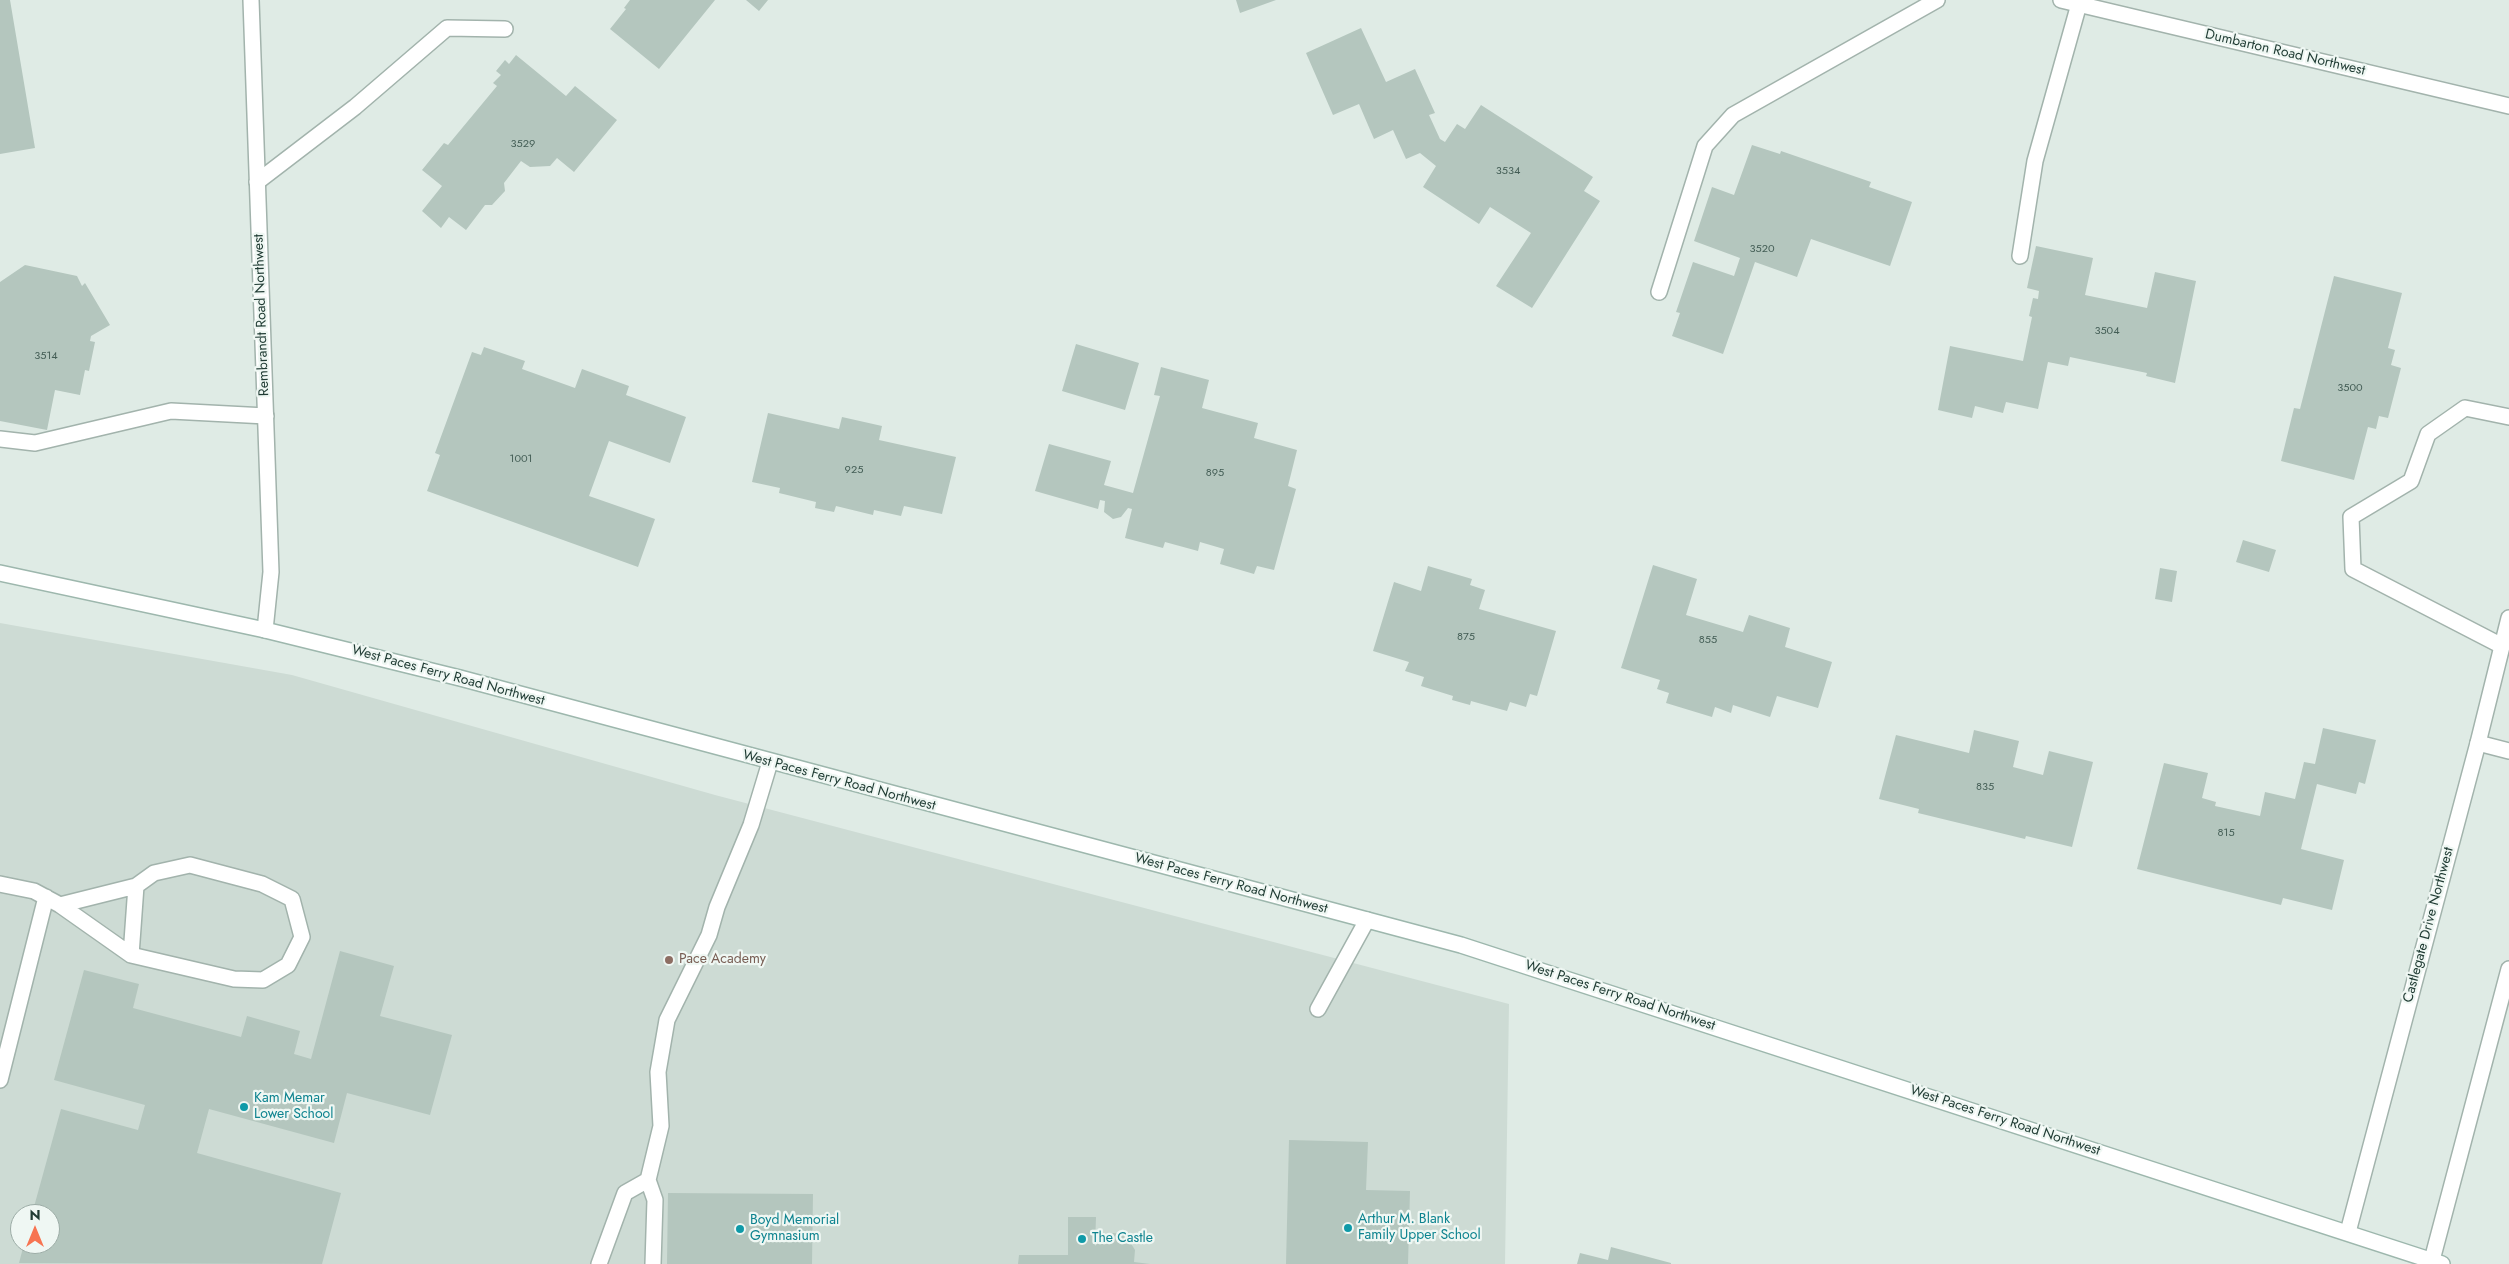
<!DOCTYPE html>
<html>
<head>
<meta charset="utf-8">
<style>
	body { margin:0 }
	#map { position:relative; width:2509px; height:1264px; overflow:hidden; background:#dfebe5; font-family:Jost,sans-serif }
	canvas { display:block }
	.north { position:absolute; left:10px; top:1204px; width:50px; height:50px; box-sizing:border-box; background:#eff7f3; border:1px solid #9caca6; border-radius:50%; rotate:0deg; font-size:14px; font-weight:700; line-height:20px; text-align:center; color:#1f3b33 }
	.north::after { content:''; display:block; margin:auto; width:18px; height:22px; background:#f77451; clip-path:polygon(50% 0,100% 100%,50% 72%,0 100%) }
</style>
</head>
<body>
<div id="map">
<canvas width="2509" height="1264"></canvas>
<div class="north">N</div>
</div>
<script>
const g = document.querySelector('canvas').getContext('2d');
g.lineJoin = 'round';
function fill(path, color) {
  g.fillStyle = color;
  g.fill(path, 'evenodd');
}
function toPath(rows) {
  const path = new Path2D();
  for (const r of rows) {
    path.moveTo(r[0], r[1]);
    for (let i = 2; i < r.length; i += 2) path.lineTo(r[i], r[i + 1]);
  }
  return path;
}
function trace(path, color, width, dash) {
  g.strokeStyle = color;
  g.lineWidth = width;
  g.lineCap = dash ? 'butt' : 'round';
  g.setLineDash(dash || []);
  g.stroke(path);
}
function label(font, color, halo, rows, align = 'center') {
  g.font = font + ' Jost,sans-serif';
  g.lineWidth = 4.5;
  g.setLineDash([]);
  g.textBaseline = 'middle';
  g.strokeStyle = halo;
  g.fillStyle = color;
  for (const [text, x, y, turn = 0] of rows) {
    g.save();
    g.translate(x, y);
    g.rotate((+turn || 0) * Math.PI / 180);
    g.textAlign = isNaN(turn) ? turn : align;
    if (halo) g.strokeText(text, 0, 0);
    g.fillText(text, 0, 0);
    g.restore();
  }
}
fill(toPath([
	[0,623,292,675,715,795,1509,1004,1505,1264,0,1264],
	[20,1214,50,1214,50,1244,20,1244]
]), '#cddbd4');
fill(toPath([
	[0,0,10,0,35,148,0,154],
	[630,0,715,0,659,69,610,29,626,9,624,8],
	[746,0,768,0,759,11],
	[1236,0,1276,0,1240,13],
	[1361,28,1386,82,1415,69,1435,113,1429,115,1440,139,1445,142,1457,124,1465,129,1481,105,1593,177,1584,191,1600,201,1532,308,1496,286,1531,233,1490,207,1479,224,1423,187,1436,166,1420,153,1406,159,1393,130,1374,139,1359,104,1333,115,1306,53],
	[516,55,566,96,575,86,617,120,574,172,557,158,550,166,530,167,521,161,504,183,505,191,492,205,485,205,466,230,449,217,441,228,422,211,442,186,422,170,444,143,448,145,497,86,493,83,501,75,496,71,505,60,509,64],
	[1752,145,1780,154,1781,151,1871,182,1869,187,1912,202,1890,266,1811,239,1797,277,1755,262,1723,354,1672,336,1680,313,1676,312,1693,262,1734,276,1740,258,1694,241,1712,187,1734,195],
	[2036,246,2093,258,2085,295,2147,308,2155,272,2196,281,2175,383,2146,376,2147,373,2070,357,2068,366,2048,362,2038,409,2006,402,2003,413,1975,406,1972,418,1938,410,1950,346,2023,361,2032,317,2029,316,2033,298,2038,299,2039,291,2027,288],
	[25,265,77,276,82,286,85,283,110,325,91,336,90,341,95,342,89,371,85,370,80,395,55,390,47,430,0,421,0,282],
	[2334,276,2402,293,2388,348,2395,350,2391,365,2401,368,2388,418,2379,416,2376,429,2368,427,2354,480,2281,461,2294,408,2300,409],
	[1076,344,1139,363,1125,410,1062,391],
	[484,347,525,361,522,369,575,388,582,369,629,386,626,395,686,417,670,463,609,441,589,496,655,519,638,567,427,491,440,455,435,453,472,352,481,355],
	[1161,367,1209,380,1202,408,1258,423,1254,438,1297,450,1288,486,1296,489,1274,570,1257,566,1254,574,1220,564,1224,549,1200,542,1198,551,1165,542,1163,548,1125,538,1132,509,1128,508,1121,517,1113,519,1104,512,1105,501,1100,500,1098,509,1035,491,1049,444,1111,461,1104,485,1133,493,1160,396,1154,395],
	[768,413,839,429,842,417,882,426,879,440,956,457,942,514,904,506,901,516,874,510,873,515,836,506,834,512,815,508,816,502,779,493,780,488,752,482],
	[2243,540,2276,550,2269,572,2236,562],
	[1653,565,1697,579,1686,615,1743,632,1749,615,1790,628,1785,647,1832,662,1818,708,1777,696,1770,717,1733,705,1731,713,1715,707,1712,717,1666,703,1669,693,1657,689,1660,680,1621,668],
	[1428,566,1472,579,1470,585,1485,590,1479,609,1556,631,1537,696,1530,694,1526,707,1510,702,1507,711,1471,701,1470,705,1452,700,1453,696,1421,686,1424,677,1405,671,1409,662,1373,651,1394,582,1421,591],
	[2160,568,2177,571,2172,602,2155,599],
	[2323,728,2376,740,2365,784,2359,782,2356,794,2317,784,2301,849,2344,860,2332,910,2283,898,2281,905,2137,869,2164,763,2208,773,2202,798,2216,802,2215,806,2260,816,2265,792,2295,799,2304,762,2315,764],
	[1974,730,2019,741,2013,767,2043,775,2049,751,2093,762,2072,847,2026,836,2025,839,1918,813,1919,809,1879,799,1896,735,1969,753],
	[340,951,394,966,380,1016,452,1035,430,1115,347,1093,334,1143,209,1109,197,1153,341,1193,322,1264,19,1263,24,1244,50,1244,50,1214,32,1214,61,1109,138,1130,145,1105,54,1080,84,970,139,984,133,1008,241,1037,247,1016,300,1031,294,1054,311,1059],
	[1289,1140,1368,1142,1366,1190,1410,1191,1408,1264,1286,1264],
	[668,1193,813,1194,812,1264,667,1264],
	[1068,1217,1096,1217,1095,1246,1104,1236,1113,1233,1125,1234,1135,1250,1134,1262,1150,1264,1018,1264,1019,1255,1068,1255],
	[1611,1247,1671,1263,1671,1264,1577,1264,1580,1253,1608,1260]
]), '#b4c6be');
const lane = toPath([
	[257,182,355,107,447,28,505,29],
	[2020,256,2035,161,2079,4],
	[1659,292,1705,146,1733,115,1937,0],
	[0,439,35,443,171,411,266,416],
	[2502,646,2353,569,2351,517,2411,481,2428,434,2465,408,2509,417],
	[2478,743,2509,751],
	[0,884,34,891,60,905,131,955,234,979,263,980,288,965,302,937,292,899,262,884,190,865,154,873,136,886,60,905],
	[131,955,136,886],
	[1318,1009,1367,920],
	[0,1080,46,897],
	[599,1264,625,1193,648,1180],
	[653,1264,655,1200,648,1180,661,1126,658,1072,667,1020,709,935,717,907,751,825,770,762]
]);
const street = toPath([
	[251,0,271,572,265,630],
	[2061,0,2509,106],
	[2348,1232,2478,743,2509,618],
	[2432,1260,2509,969]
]);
const secondary = toPath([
	[0,573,265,630,460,678,1461,945,2442,1264]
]);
trace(lane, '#a2b3ac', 18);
trace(street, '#a2b3ac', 18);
trace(secondary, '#9db7ad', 18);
trace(lane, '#fff', 15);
trace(street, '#fff', 15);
trace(secondary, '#fff', 15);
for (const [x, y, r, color] of [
	[669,960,5,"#8d6e63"],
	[244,1107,5,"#0f9aa8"],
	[1348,1228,5,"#0f9aa8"],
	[740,1229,5,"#0f9aa8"],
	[1082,1239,5,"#0f9aa8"]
]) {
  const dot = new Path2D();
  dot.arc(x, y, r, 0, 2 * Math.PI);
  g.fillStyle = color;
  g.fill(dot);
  trace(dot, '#eff7f3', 2);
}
label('11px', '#445e56', null, [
	["3529",523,144],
	["3534",1508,171],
	["3520",1762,249],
	["3504",2107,331],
	["3514",46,356],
	["3500",2350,388],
	["1001",521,459],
	["925",854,470],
	["895",1215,473],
	["875",1466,637],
	["855",1708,640],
	["835",1985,787],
	["815",2226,833]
]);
label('14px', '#1f3b33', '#eff7f3', [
	["Dumbarton Road Northwest",2285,53,13],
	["Rembrandt Road Northwest",262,315,-92],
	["West Paces Ferry Road Northwest",448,676,15],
	["West Paces Ferry Road Northwest",839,781,15],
	["West Paces Ferry Road Northwest",1231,884,15],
	["Castlegate Drive Northwest",2429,925,-75],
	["West Paces Ferry Road Northwest",1620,996,18],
	["West Paces Ferry Road Northwest",2005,1121,18]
]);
label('14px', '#785e54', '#eff7f3', [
	["Pace Academy",679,960]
], 'left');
label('14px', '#0d838f', '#eff7f3', [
	["Kam Memar",254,1099],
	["Lower School",254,1115],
	["Arthur M. Blank",1358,1220],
	["Family Upper School",1358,1236],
	["Boyd Memorial",750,1221],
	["Gymnasium",750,1237],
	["The Castle",1092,1239]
], 'left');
</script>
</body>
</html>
